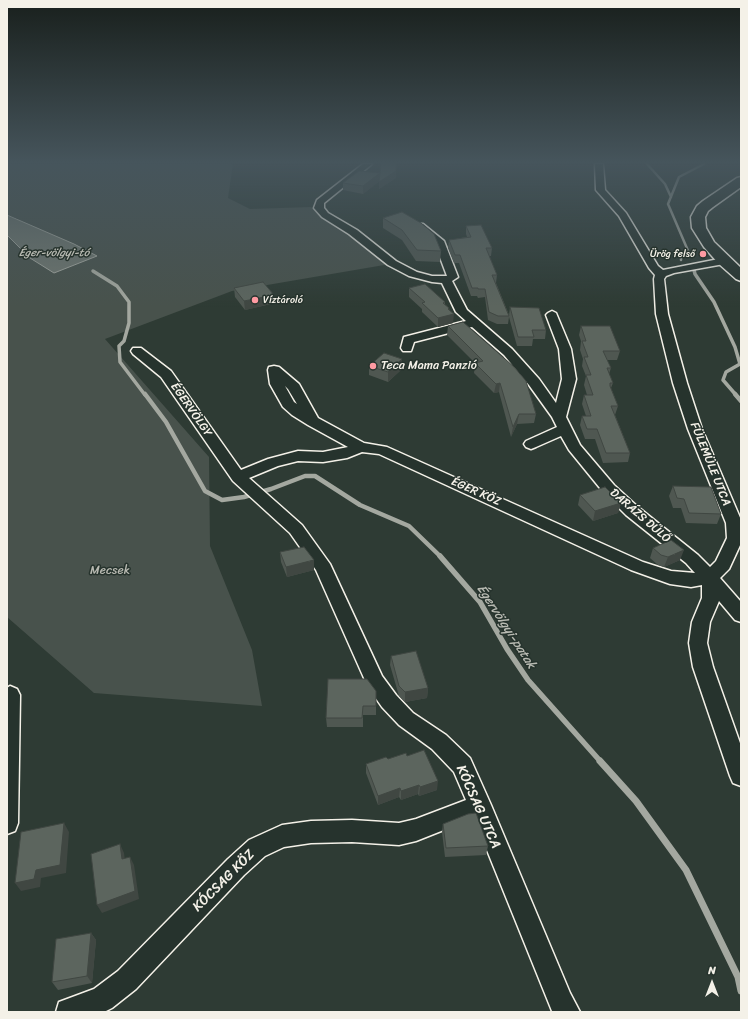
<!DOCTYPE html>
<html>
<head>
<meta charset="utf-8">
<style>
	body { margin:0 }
	#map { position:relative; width:748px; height:1019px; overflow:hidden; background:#2e3b34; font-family:Sriracha,sans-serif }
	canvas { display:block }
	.frame { position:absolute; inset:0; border:8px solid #f4f1e8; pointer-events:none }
	.north { position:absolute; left:692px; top:963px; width:40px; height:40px; -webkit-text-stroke:3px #26332d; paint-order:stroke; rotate:0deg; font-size:11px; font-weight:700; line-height:16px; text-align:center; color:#f4f1e8 }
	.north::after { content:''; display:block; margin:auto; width:14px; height:18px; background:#f4f1e8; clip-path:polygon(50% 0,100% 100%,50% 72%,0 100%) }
</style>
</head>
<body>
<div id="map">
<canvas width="748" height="1019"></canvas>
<div class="frame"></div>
<div class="north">N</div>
</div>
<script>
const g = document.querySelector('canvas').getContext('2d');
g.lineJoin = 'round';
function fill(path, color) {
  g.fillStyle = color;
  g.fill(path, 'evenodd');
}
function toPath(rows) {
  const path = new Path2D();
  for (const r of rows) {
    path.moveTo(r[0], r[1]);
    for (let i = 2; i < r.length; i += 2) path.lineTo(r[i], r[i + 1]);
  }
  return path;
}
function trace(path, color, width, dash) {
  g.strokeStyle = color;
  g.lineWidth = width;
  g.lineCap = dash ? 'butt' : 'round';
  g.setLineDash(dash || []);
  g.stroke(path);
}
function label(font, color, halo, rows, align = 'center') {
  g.font = font + ' Sriracha,sans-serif';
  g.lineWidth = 3;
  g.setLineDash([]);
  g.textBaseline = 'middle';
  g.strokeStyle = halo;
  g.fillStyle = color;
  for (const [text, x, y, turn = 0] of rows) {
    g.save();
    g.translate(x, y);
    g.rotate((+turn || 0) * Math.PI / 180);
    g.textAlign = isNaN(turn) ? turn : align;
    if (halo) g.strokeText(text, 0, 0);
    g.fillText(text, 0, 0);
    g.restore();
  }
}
fill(toPath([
	[7,164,233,164,228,198,250,209,311,207,390,264,232,291,105,339,209,457,210,546,252,650,262,706,94,693,7,617,7,235,30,258,18,219,7,215]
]), '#48524c');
const water = toPath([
	[7,215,74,244,97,256,54,273,30,258,7,235,7,215]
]);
fill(water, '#6f7770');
trace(water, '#a4a8a0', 1);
trace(toPath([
	[647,164,665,184,671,197],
	[681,260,681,257,689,253,668,204,679,177,704,164]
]), '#a4a8a0', 2.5);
trace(toPath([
	[694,270,695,274,714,302,735,347,740,364,726,372,723,380,736,395],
	[93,271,117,286,129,302,129,323,124,341,119,346,120,362,145,395]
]), '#a4a8a0', 3.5);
trace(toPath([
	[145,394,166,422,205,491,222,500,244,497,271,489,305,476,315,476,360,505,409,526,441,557],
	[735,394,741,401]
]), '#a4a8a0', 4.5);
trace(toPath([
	[440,556,480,602,507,649,528,680,601,762]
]), '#a4a8a0', 5.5);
trace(toPath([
	[600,761,636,801,686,870,738,977,741,991]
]), '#a4a8a0', 7);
const minor = toPath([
	[363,164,372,164,324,203,324,208,328,213,357,230,396,261,417,272,432,276,447,276,435,244,417,228,415,226,417,224,423,224,444,241,458,277,452,281,467,310,512,349,539,379,556,403,562,379,559,349,546,315,548,313,552,311,556,313,571,349,576,379,566,417,580,445,614,485,638,507,698,555,710,567,716,561,727,538,726,523,688,429,673,383,656,314,654,279,655,275,649,268,619,216,596,190,595,164,603,164,605,190,626,213,658,266,663,270,724,258,729,261,724,264,674,273,666,276,664,279,668,314,687,383,702,429,741,520,741,543,729,569,720,578,741,602,741,622,735,620,719,601,710,622,707,643,713,667,741,746,741,786,733,783,730,776,693,667,689,643,692,622,702,598,702,585,691,587,670,584,631,570,379,454,362,452,347,458,323,462,298,461,278,466,249,478,302,525,330,564,382,676,396,695,413,713,446,735,470,758,491,805,570,993,580,1012,552,1011,474,818,416,841,399,845,352,842,311,843,284,847,265,856,244,875,136,989,112,1008,104,1012,56,1012,59,1002,94,989,118,971,228,859,249,840,282,825,311,821,352,820,399,823,416,819,466,800,454,772,432,749,399,725,382,707,368,687,316,570,290,533,233,481,161,377,133,354,131,351,133,348,141,348,171,371,241,470,268,459,298,451,323,452,348,447,308,425,292,415,283,407,270,384,268,370,269,367,274,366,279,367,299,384,318,418,364,443,387,447,643,562,671,571,695,573,686,563,626,515,604,493,569,450,561,436,536,447,531,449,526,447,524,444,526,441,557,427,552,417,529,385,504,355,472,327,414,342,411,351,403,351,401,348,404,337,466,321,456,312,442,283,432,282,409,276,388,265,349,234,322,217,314,208,317,200,363,164],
	[285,386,288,389,297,404,294,402,285,386],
	[10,686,17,689,20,695,18,823,15,831,7,834,7,688,10,686]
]);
const secondary = toPath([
	[741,177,741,187,713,207,708,211,705,217,706,228,714,242,741,268,741,281,736,279,719,264,704,247,692,228,691,217,697,206,703,201,737,178,741,177]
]);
trace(minor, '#f4f1e8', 3);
trace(secondary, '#f4f1e8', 3);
fill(minor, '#26332d');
fill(secondary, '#26332d');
fill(toPath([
	[396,178,379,189,379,181,363,194,343,190,343,183],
	[383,218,441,251,440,262,416,261,402,240,383,228],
	[466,226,492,248,491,256,489,256,497,275,496,283,509,315,510,307,546,330,545,339,533,339,532,346,517,346,509,317,508,324,497,324,488,320,485,297,478,298,477,296,471,296,459,263,454,263,448,248,449,240,467,237,466,234],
	[234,288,275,303,245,310,235,297],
	[409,288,445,302,445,305,449,308,453,323,438,327,422,312,422,309,409,297],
	[448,326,536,414,534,423,517,424,511,437,499,392,494,393,474,373,475,363,447,335],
	[581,326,620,351,617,360,607,360,611,368,609,374,613,383,611,388,618,406,615,415,630,453,628,462,603,463,595,439,585,439,580,425,582,416,586,416,582,404,584,395,587,395,584,385,586,376,582,366,583,359,580,350,581,341,579,335],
	[369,366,402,369,388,382,369,375],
	[673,486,721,514,717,524,686,523,681,508,673,508,669,496],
	[580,495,621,503,618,513,593,521,578,505],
	[653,548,680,560,664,567,658,565,650,558],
	[280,552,314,570,287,577,281,562],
	[391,656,428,688,427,698,405,702,399,696,390,665],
	[376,691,376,715,363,715,363,727,327,727,326,718],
	[407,756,437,790,419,796,418,794,401,800,399,797,378,805,366,773,366,764],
	[443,824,488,846,486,855,445,857,442,832],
	[91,933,96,940,92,983,58,990,52,982]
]), '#4f5751');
fill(toPath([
	[397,164,396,178,379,189,379,182],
	[380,173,380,181,363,194,363,186],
	[274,295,275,303,245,310,244,301],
	[449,308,449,315,454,314,453,323,438,327,438,318,448,309],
	[402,359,402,369,388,382,388,372],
	[500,383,499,392,494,393,496,384],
	[519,414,517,424,511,437,513,427],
	[621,503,618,513,593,521,595,511],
	[684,550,680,560,664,567,668,557],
	[314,560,314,570,287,577,286,567],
	[428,688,427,698,405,702,405,692],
	[438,781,437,790,419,796,420,787],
	[419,785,418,794,401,800,401,791],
	[400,788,399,797,378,805,378,796],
	[64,823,69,832,66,873,41,878,40,887,21,891,15,883],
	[120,844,124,853,126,868,122,859],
	[130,857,134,865,139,899,102,913,97,905],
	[91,933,96,940,92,983,87,976]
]), '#404742');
const building = toPath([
	[381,164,396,164,396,171,379,182,381,164],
	[359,171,380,173,363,186,343,183,359,171],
	[402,212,421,223,434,234,441,251,417,250,402,230,383,218,402,212],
	[481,225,492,248,486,248,497,275,492,275,509,316,498,316,489,312,485,289,478,289,478,288,472,288,460,255,455,255,449,240,471,237,466,226,481,225],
	[263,282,274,295,244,301,234,288,263,282],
	[425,284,445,302,443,303,449,308,448,309,454,314,438,318,422,303,425,302,409,288,425,284],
	[510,307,539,308,546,330,532,330,534,337,518,337,510,307],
	[463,322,513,366,526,381,536,414,519,414,513,427,500,383,496,384,475,363,483,361,448,326,463,322],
	[581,326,610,326,620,351,603,351,611,368,607,368,613,383,610,383,610,386,618,406,611,406,630,453,606,453,597,429,587,429,582,416,591,416,584,395,593,395,586,375,591,375,584,357,588,357,582,341,586,341,581,326],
	[384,353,402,359,388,372,369,366,384,353],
	[673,486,711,487,721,514,689,513,684,499,677,498,673,486],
	[605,487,621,503,595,511,580,495,605,487],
	[671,540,684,550,668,557,661,555,653,548,671,540],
	[304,547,314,560,286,567,280,552,304,547],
	[416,651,428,688,405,692,399,686,391,656,416,651],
	[328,679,367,679,376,691,376,706,363,706,362,718,326,718,328,679],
	[424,750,438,781,420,787,419,785,401,791,400,788,378,796,366,764,386,757,388,759,406,753,407,756,424,750],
	[476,813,488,846,446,848,443,824,468,814,476,813],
	[64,823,60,865,36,870,34,879,15,883,21,832,64,823],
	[120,844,122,859,130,857,135,891,97,905,91,854,120,844],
	[91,933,87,976,52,982,56,939,91,933]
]);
fill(building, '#5c655e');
trace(building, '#404742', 1);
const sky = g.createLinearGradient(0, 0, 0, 307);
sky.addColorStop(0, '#19201d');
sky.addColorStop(0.53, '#46555c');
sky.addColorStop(1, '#46555c00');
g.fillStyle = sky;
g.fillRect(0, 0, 748, 307);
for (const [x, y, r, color] of [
	[703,254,4,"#ff9aa2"],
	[255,300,4,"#ff9aa2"],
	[373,366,4,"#ff9aa2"]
]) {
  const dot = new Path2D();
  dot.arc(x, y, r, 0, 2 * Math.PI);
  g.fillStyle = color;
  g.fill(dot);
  trace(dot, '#26332d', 1.5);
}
label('10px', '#f4f1e8', '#26332d', [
	["Ürög felső",695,254],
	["Víztároló",263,300,"left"]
], 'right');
label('italic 11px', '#b8bab2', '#26332d', [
	["Éger-völgyi-tó",54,253]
]);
label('12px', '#f4f1e8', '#26332d', [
	["Teca Mama Panzió",381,366]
], 'left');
label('12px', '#f4f1e8', '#26332d', [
	["ÉGERVÖLGY",191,410,55],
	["FÜLEMÜLE UTCA",710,464,68],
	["ÉGER KÖZ",476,492,24],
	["DARÁZS DŰLŐ",640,516,41]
]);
label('12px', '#b8b9b1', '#26332d', [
	["Mecsek",110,571]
]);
label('italic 13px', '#b8bab2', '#26332d', [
	["Égervölgyi-patak",506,627,57]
]);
label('14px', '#f4f1e8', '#26332d', [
	["KÓCSAG UTCA",478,807,66],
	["KÓCSAG KÖZ",224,881,-45]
]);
</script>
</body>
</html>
